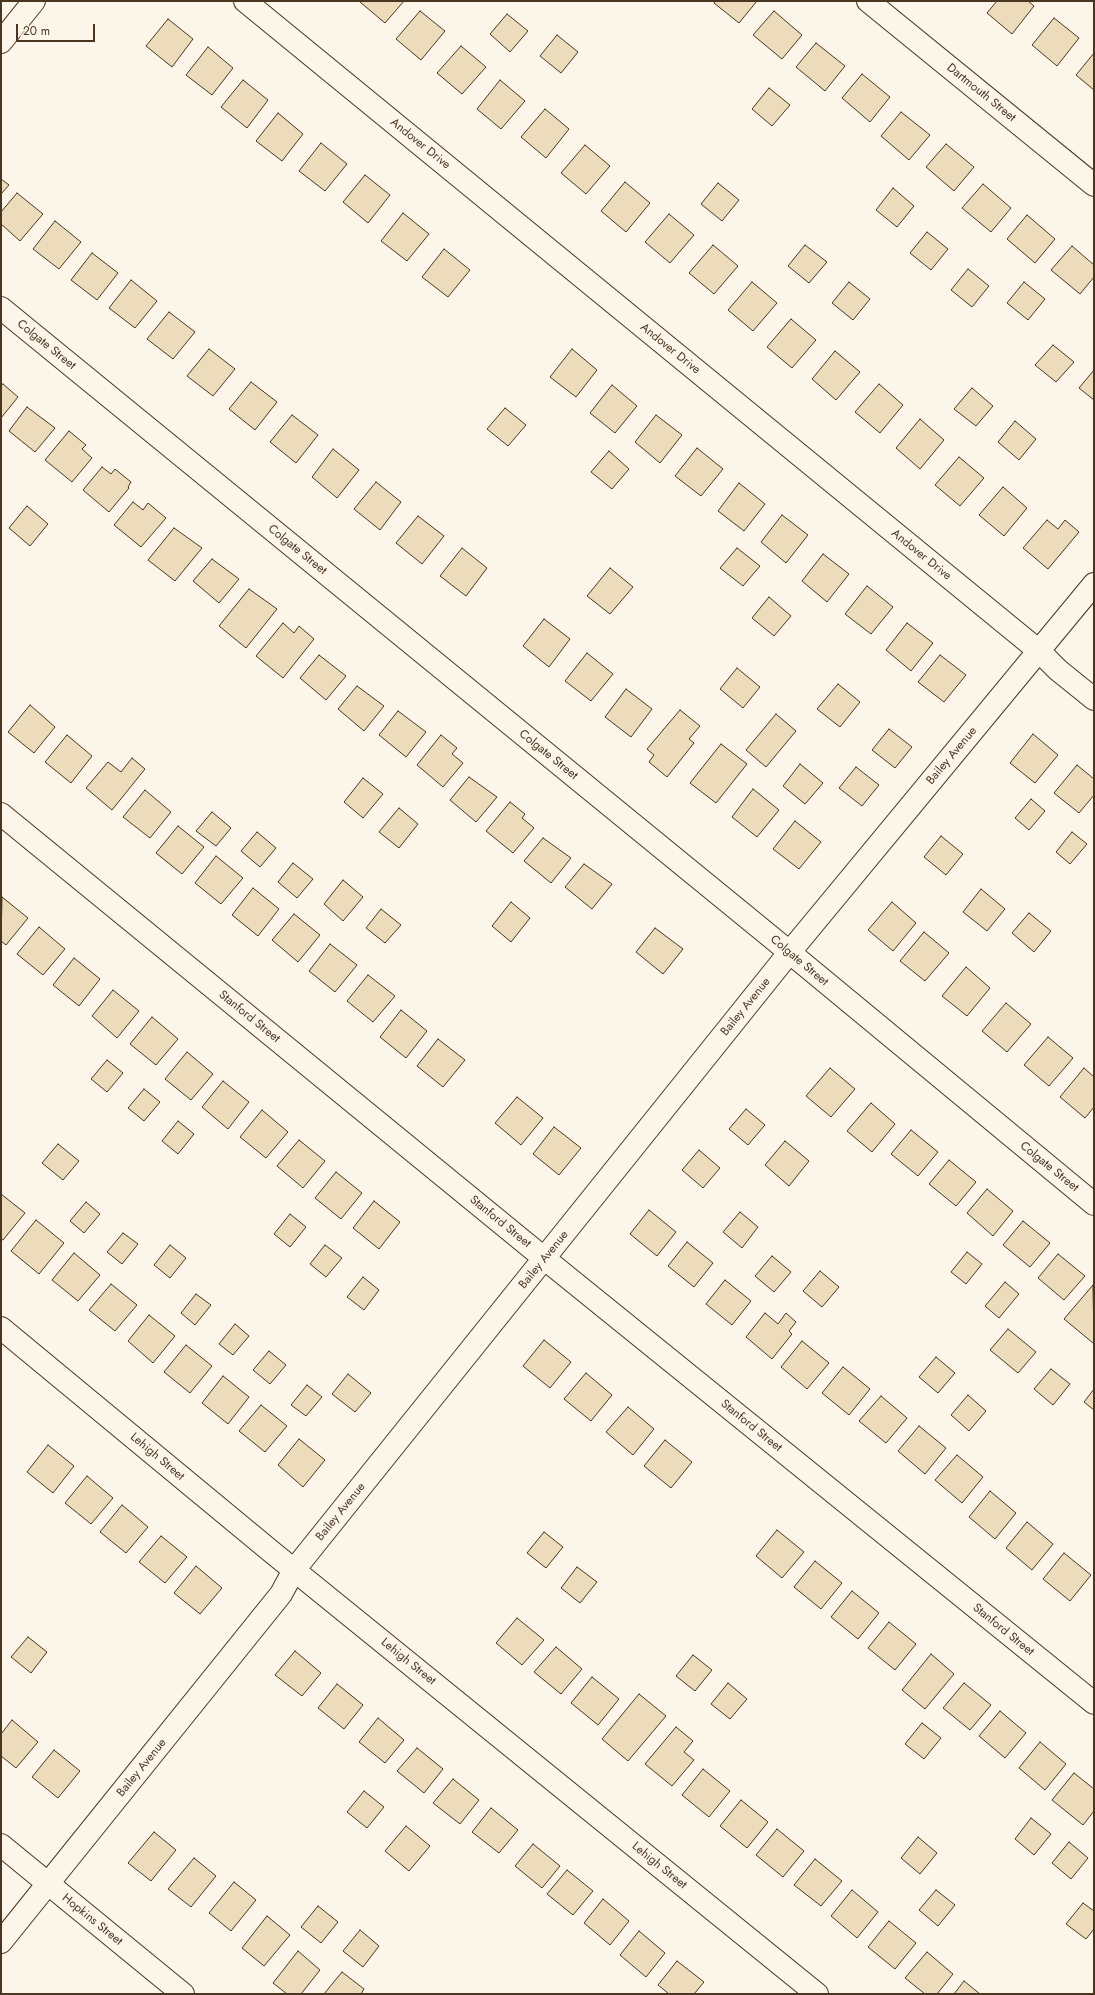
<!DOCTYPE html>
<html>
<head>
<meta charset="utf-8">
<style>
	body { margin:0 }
	#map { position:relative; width:1095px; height:1995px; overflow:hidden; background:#fbf6e9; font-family:Jost,sans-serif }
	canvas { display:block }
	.frame { position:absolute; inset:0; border:2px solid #4a3520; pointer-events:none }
	.scale { position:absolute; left:16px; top:24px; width:79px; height:18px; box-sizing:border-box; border:2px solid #4a3520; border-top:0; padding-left:5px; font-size:12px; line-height:14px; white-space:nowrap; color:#4a3520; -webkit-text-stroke:3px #fbf6e9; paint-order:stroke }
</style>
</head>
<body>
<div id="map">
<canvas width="1095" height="1995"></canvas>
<div class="frame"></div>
<div class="scale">20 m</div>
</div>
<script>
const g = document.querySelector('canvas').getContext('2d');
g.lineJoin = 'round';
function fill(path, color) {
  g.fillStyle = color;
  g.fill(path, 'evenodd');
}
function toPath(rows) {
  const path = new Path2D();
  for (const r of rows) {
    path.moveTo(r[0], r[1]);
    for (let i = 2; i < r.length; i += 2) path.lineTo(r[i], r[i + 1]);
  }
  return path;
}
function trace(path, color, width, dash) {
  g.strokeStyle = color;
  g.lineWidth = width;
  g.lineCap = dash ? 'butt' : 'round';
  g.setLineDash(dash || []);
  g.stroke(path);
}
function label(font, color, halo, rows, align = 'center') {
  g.font = font + ' Jost,sans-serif';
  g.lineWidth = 3;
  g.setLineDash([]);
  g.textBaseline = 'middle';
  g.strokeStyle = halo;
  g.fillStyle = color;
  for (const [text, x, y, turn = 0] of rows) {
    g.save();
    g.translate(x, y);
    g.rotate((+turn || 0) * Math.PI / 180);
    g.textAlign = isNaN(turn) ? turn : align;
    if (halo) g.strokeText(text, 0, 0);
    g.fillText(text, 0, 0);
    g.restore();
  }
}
const building = toPath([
	[361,1,404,1,385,23,360,2,361,1],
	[715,1,757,1,739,23,714,3,715,1],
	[997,1,1028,1,1034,6,1012,34,987,13,997,1],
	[420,11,445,31,421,60,396,39,420,11],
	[774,11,802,35,782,59,753,35,774,11],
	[507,14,528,31,510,52,490,34,507,14],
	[1054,18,1079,38,1057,66,1032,45,1054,18],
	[168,19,193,39,172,67,146,46,168,19],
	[557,35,578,52,561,73,540,56,557,35],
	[816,43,845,66,825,91,796,67,816,43],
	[461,46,486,67,462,94,437,73,461,46],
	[208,47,233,68,212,95,186,75,208,47],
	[1094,53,1094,90,1076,75,1094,53],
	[862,74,890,97,870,122,842,98,862,74],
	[243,80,268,100,247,128,221,107,243,80],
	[500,80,525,101,501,129,477,109,500,80],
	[769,88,790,105,772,126,752,109,769,88],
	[545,109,569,129,546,158,521,137,545,109],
	[901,112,930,135,909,160,881,136,901,112],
	[278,113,303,134,282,161,256,141,278,113],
	[321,143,347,164,325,191,299,171,321,143],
	[946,144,974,167,954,191,926,167,946,144],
	[585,145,610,166,586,194,561,173,585,145],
	[365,175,390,195,368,223,343,202,365,175],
	[1,179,9,185,1,194,1,179],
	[625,182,650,203,626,232,601,211,625,182],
	[718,183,739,200,722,221,701,204,718,183],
	[983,184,1011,208,991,232,962,208,983,184],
	[893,188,914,206,897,227,876,210,893,188],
	[17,193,43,214,20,241,1,224,1,212,17,193],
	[403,213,429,234,407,261,381,241,403,213],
	[669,214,694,235,670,263,645,242,669,214],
	[1027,215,1055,239,1035,263,1007,239,1027,215],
	[55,221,81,242,59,269,33,249,55,221],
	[927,232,948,249,931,270,910,253,927,232],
	[713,245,738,266,714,294,689,273,713,245],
	[805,245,827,262,809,283,788,266,805,245],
	[1072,246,1094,265,1094,277,1080,294,1051,270,1072,246],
	[444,249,470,270,448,297,422,277,444,249],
	[92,253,118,273,97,300,71,280,92,253],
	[968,269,989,286,972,307,951,290,968,269],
	[131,280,157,301,135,328,109,308,131,280],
	[752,282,777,303,753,331,728,310,752,282],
	[849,282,870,299,853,320,832,303,849,282],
	[1024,282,1045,299,1028,320,1007,303,1024,282],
	[169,312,195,332,173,359,147,339,169,312],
	[791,319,816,340,792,368,767,347,791,319],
	[1053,345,1074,362,1056,382,1035,365,1053,345],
	[209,349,235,369,213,396,187,376,209,349],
	[572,349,597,370,576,397,550,377,572,349],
	[835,351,860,372,836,400,812,379,835,351],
	[1094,370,1094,400,1079,388,1094,370],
	[251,382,277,402,255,430,229,409,251,382],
	[3,384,18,397,1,418,1,385,3,384],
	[879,384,903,405,880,433,855,412,879,384],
	[612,385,637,406,615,433,590,413,612,385],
	[972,388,993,406,976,426,954,409,972,388],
	[27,407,55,428,35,452,9,431,27,407],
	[505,408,526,425,508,446,487,429,505,408],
	[292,415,318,435,296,463,270,442,292,415],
	[656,415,682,435,660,463,635,442,656,415],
	[920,419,944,440,920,469,896,448,920,419],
	[1015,421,1036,439,1019,460,998,442,1015,421],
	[69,431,86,445,82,449,92,458,72,482,45,460,69,431],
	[697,448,723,469,701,496,675,476,697,448],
	[333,449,359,470,337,498,312,477,333,449],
	[609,451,629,469,612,489,591,472,609,451],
	[959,457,984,478,960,506,935,485,959,457],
	[102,467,111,474,115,469,131,482,128,487,129,488,109,512,83,490,102,467],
	[376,482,401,502,380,530,354,509,376,482],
	[739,483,765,504,744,531,718,511,739,483],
	[1003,487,1027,508,1004,536,979,515,1003,487],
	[133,502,143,510,148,503,166,518,141,547,114,525,133,502],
	[27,506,48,524,30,546,9,528,27,506],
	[782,515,808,535,786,563,761,542,782,515],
	[418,516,444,536,422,564,396,543,418,516],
	[1047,520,1058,529,1065,520,1079,532,1048,569,1023,548,1047,520],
	[174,528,202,548,175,581,148,560,174,528],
	[462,548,487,568,466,596,440,576,462,548],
	[737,548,760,566,743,586,720,568,737,548],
	[823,554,849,574,827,602,802,581,823,554],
	[212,559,239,579,219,603,193,581,212,559],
	[610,568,633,587,610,614,587,596,610,568],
	[867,586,893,607,871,634,845,614,867,586],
	[249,589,277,609,246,648,219,626,249,589],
	[769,597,791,616,774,636,752,618,769,597],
	[544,619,570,639,549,667,523,646,544,619],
	[283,623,294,633,299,626,314,639,283,678,256,656,283,623],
	[907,623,933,643,911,671,886,650,907,623],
	[587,653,613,674,591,701,565,681,587,653],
	[319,655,346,676,326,700,300,678,319,655],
	[940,655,966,675,944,702,918,682,940,655],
	[737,668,760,687,743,708,720,689,737,668],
	[838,684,860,702,840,727,817,709,838,684],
	[357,686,384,706,364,731,338,709,357,686],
	[626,689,652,709,631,737,605,717,626,689],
	[30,705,55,727,34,753,8,732,30,705],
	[680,710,700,726,689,739,694,743,667,777,649,762,654,755,647,749,680,710],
	[398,711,426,732,406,757,379,735,398,711],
	[776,714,796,731,766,767,746,750,776,714],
	[889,729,912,747,895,768,872,750,889,729],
	[1033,734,1058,755,1035,783,1010,763,1033,734],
	[67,735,92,756,71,783,45,762,67,735],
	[441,735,457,748,452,754,463,763,443,787,417,765,441,735],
	[721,744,747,764,716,803,690,783,721,744],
	[132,758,145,769,112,810,86,788,108,762,121,772,132,758],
	[800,764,823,783,805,804,783,786,800,764],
	[1077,765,1094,779,1094,795,1079,813,1054,793,1077,765],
	[856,767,879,785,862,806,839,788,856,767],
	[469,777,497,797,476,822,450,800,469,777],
	[363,778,383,794,363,818,344,802,363,778],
	[753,789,779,810,757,837,732,817,753,789],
	[145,790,171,812,150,838,123,817,145,790],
	[1031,799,1045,811,1029,830,1015,818,1031,799],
	[510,802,525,814,522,818,534,828,513,853,486,831,510,802],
	[399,808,418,824,399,848,379,832,399,808],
	[212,812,231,828,216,846,196,831,212,812],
	[795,821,821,842,799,869,773,849,795,821],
	[178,826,204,847,182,874,156,853,178,826],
	[257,832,276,848,260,867,241,851,257,832],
	[1072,832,1087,844,1070,864,1056,852,1072,832],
	[941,836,963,854,946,875,924,857,941,836],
	[543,838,571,858,551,883,524,861,543,838],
	[216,856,243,878,221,904,195,883,216,856],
	[293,863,313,879,297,898,278,882,293,863],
	[584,864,612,884,592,909,565,887,584,864],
	[343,880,363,897,343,921,324,904,343,880],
	[253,888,279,909,258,936,232,915,253,888],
	[981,889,1005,909,987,931,963,912,981,889],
	[2,897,28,918,6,945,1,941,2,897],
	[511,902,530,918,511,942,492,926,511,902],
	[892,902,916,923,893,951,868,930,892,902],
	[381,909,401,925,385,943,366,928,381,909],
	[1029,913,1051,931,1034,952,1012,933,1029,913],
	[294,914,320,935,298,962,272,940,294,914],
	[39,927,65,949,43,975,17,954,39,927],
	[655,928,683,949,663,974,636,952,655,928],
	[924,932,949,953,925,981,900,961,924,932],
	[330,944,357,965,335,992,309,971,330,944],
	[74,958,100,979,79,1006,53,985,74,958],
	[966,967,990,988,967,1016,942,996,966,967],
	[368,975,395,996,373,1022,347,1001,368,975],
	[113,990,139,1011,117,1038,92,1016,113,990],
	[1006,1003,1031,1024,1007,1052,982,1031,1006,1003],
	[401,1010,427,1031,406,1058,380,1037,401,1010],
	[152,1017,178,1039,156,1065,130,1044,152,1017],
	[1048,1037,1073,1058,1049,1086,1024,1065,1048,1037],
	[438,1039,465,1060,443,1087,417,1066,438,1039],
	[187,1052,213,1074,191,1100,165,1079,187,1052],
	[107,1060,123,1073,107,1092,91,1079,107,1060],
	[830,1068,855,1089,831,1117,806,1096,830,1068],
	[1084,1068,1094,1077,1094,1107,1085,1118,1060,1097,1084,1068],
	[223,1081,249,1102,228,1129,202,1107,223,1081],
	[144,1089,160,1102,144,1121,128,1108,144,1089],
	[517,1097,543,1118,521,1145,495,1123,517,1097],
	[871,1103,895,1124,872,1152,847,1131,871,1103],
	[746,1109,765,1125,748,1145,729,1129,746,1109],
	[262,1110,288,1132,266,1158,240,1137,262,1110],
	[178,1121,194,1134,178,1154,162,1141,178,1121],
	[554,1127,581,1148,559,1175,533,1154,554,1127],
	[911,1130,938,1152,918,1176,891,1154,911,1130],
	[299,1140,325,1161,303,1188,277,1166,299,1140],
	[785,1141,809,1161,789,1186,765,1165,785,1141],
	[58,1144,79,1161,63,1180,42,1163,58,1144],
	[699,1150,720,1168,703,1188,682,1170,699,1150],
	[949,1160,976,1182,956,1206,929,1184,949,1160],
	[336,1172,362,1193,341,1219,315,1198,336,1172],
	[987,1189,1013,1211,993,1236,967,1213,987,1189],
	[1,1194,25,1213,3,1240,1,1239,1,1194],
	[374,1201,400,1222,379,1249,353,1228,374,1201],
	[86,1202,100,1214,84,1233,70,1221,86,1202],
	[649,1210,676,1232,657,1256,630,1234,649,1210],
	[740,1212,758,1227,742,1248,723,1232,740,1212],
	[290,1214,306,1227,290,1247,274,1234,290,1214],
	[36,1220,64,1243,39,1274,11,1251,36,1220],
	[1023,1221,1050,1243,1030,1267,1003,1245,1023,1221],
	[123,1233,138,1244,122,1264,107,1252,123,1233],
	[687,1242,713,1263,694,1287,668,1266,687,1242],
	[170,1245,186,1258,170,1278,154,1265,170,1245],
	[325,1245,342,1258,326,1277,310,1264,325,1245],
	[967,1252,982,1264,966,1284,951,1272,967,1252],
	[74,1253,100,1275,78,1301,52,1280,74,1253],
	[1058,1254,1085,1276,1064,1300,1038,1278,1058,1254],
	[772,1256,791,1272,774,1292,755,1276,772,1256],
	[820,1271,839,1287,822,1307,803,1291,820,1271],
	[363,1277,379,1290,364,1310,347,1297,363,1277],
	[725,1280,751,1301,732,1325,706,1304,725,1280],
	[1005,1282,1019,1294,999,1318,985,1306,1005,1282],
	[111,1284,137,1305,115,1331,89,1310,111,1284],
	[1093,1285,1094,1342,1093,1343,1064,1319,1093,1285],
	[196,1294,211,1305,195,1325,181,1313,196,1294],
	[765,1313,778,1324,786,1313,796,1322,789,1331,792,1334,772,1359,746,1337,765,1313],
	[149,1315,175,1336,153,1363,128,1341,149,1315],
	[235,1324,249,1336,233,1355,219,1344,235,1324],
	[1008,1329,1036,1352,1018,1373,990,1350,1008,1329],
	[544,1340,571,1362,550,1388,523,1366,544,1340],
	[802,1341,829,1363,807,1389,781,1367,802,1341],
	[186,1345,212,1366,190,1393,164,1372,186,1345],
	[269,1351,286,1365,270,1384,253,1370,269,1351],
	[936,1357,955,1373,938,1393,919,1377,936,1357],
	[843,1367,870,1389,849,1415,822,1393,843,1367],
	[1051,1369,1070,1384,1053,1405,1034,1389,1051,1369],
	[586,1373,612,1395,591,1421,564,1399,586,1373],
	[348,1374,371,1393,355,1412,332,1394,348,1374],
	[223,1376,249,1397,228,1424,202,1403,223,1376],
	[307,1385,322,1397,306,1416,291,1405,307,1385],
	[1094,1389,1094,1410,1084,1402,1094,1389],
	[968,1395,986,1411,969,1431,951,1415,968,1395],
	[881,1396,907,1418,886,1443,859,1421,881,1396],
	[261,1405,287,1426,265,1452,239,1431,261,1405],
	[628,1407,654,1429,633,1455,606,1432,628,1407],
	[919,1426,946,1448,925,1474,898,1451,919,1426],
	[299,1439,325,1460,303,1487,278,1465,299,1439],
	[665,1440,692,1462,671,1488,644,1466,665,1440],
	[48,1445,74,1466,53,1493,27,1472,48,1445],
	[957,1455,983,1477,962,1503,935,1480,957,1455],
	[87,1476,113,1498,91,1524,65,1503,87,1476],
	[990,1491,1016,1513,995,1539,969,1517,990,1491],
	[122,1505,148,1527,126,1553,100,1532,122,1505],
	[1027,1522,1053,1544,1032,1570,1006,1548,1027,1522],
	[777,1530,804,1552,782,1578,756,1556,777,1530],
	[544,1532,563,1547,546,1568,527,1553,544,1532],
	[161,1536,187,1557,165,1583,139,1562,161,1536],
	[1064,1553,1091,1575,1070,1601,1043,1579,1064,1553],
	[815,1561,842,1583,821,1609,794,1587,815,1561],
	[196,1566,222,1588,200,1614,174,1593,196,1566],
	[577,1567,597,1582,580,1603,561,1588,577,1567],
	[852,1591,879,1613,858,1639,831,1617,852,1591],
	[517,1618,544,1640,522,1665,496,1643,517,1618],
	[889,1622,916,1644,895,1670,868,1648,889,1622],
	[28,1637,47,1652,31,1673,11,1657,28,1637],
	[556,1647,582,1669,561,1694,534,1672,556,1647],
	[295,1651,321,1673,302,1696,275,1675,295,1651],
	[931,1654,954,1674,925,1709,902,1690,931,1654],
	[693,1655,712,1670,695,1691,676,1676,693,1655],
	[592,1677,619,1699,598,1725,571,1703,592,1677],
	[728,1683,747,1699,730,1719,711,1704,728,1683],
	[964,1683,991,1705,970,1730,943,1708,964,1683],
	[337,1684,363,1705,344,1729,318,1708,337,1684],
	[639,1694,666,1716,628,1761,602,1739,639,1694],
	[1000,1711,1026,1733,1005,1758,979,1736,1000,1711],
	[378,1718,404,1740,385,1763,359,1742,378,1718],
	[12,1720,38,1742,16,1768,1,1756,1,1734,12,1720],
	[922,1723,941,1738,924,1759,905,1744,922,1723],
	[676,1727,693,1741,684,1752,694,1760,672,1786,645,1764,676,1727],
	[1040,1742,1066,1764,1045,1790,1019,1768,1040,1742],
	[417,1748,443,1769,424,1793,397,1771,417,1748],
	[54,1750,80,1771,58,1798,32,1777,54,1750],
	[703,1769,730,1791,709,1817,682,1795,703,1769],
	[1074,1773,1094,1789,1094,1811,1083,1825,1052,1800,1074,1773],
	[453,1779,479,1800,460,1824,433,1803,453,1779],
	[364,1791,384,1807,367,1828,347,1812,364,1791],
	[741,1800,768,1822,747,1848,720,1826,741,1800],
	[491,1808,518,1830,499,1853,472,1832,491,1808],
	[1031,1818,1051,1834,1034,1855,1015,1839,1031,1818],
	[406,1826,430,1846,409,1871,385,1851,406,1826],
	[777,1829,804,1851,783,1877,756,1855,777,1829],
	[154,1832,176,1850,151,1881,128,1863,154,1832],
	[918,1837,937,1853,920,1874,901,1858,918,1837],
	[1069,1842,1088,1858,1071,1879,1052,1863,1069,1842],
	[533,1844,560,1866,542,1888,515,1866,533,1844],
	[194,1858,216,1876,191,1907,168,1889,194,1858],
	[815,1859,842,1881,821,1906,794,1885,815,1859],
	[567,1870,593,1891,573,1915,547,1894,567,1870],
	[234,1882,256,1900,231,1931,209,1913,234,1882],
	[852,1890,878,1912,857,1938,831,1916,852,1890],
	[936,1890,955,1905,938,1926,919,1910,936,1890],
	[603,1899,629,1921,610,1945,584,1923,603,1899],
	[1083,1903,1094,1911,1094,1929,1086,1939,1066,1924,1083,1903],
	[318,1906,338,1922,321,1943,301,1927,318,1906],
	[267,1916,290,1935,264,1966,242,1948,267,1916],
	[889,1921,916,1943,895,1969,868,1947,889,1921],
	[360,1930,379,1946,363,1967,343,1951,360,1930],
	[639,1931,665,1953,646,1977,620,1955,639,1931],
	[298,1951,320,1970,301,1994,287,1994,273,1983,298,1951],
	[927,1952,953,1974,937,1994,925,1994,905,1978,927,1952],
	[677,1961,704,1982,694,1994,669,1994,658,1985,677,1961],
	[342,1972,364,1989,361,1994,324,1994,342,1972],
	[964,1981,980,1994,954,1994,964,1981]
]);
fill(building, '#ecdcbc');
trace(building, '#4a3520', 1);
const street = toPath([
	[245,1,1039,651,1058,670,1094,699],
	[868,1,1094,185],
	[1,42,34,1],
	[1,308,771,937,1094,1204],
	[1,814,545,1259,1094,1703],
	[1,1328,273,1553,817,1994],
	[1,1845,183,1994],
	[1,1942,281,1594,294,1570,789,953,1094,584]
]);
trace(street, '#4a3520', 24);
trace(street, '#fbf6e9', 22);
label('12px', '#4a3520', '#fbf6e9', [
	["Dartmouth Street",981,93,39],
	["Andover Drive",420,144,39],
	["Colgate Street",46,345,39],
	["Andover Drive",670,349,39],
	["Colgate Street",297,550,39],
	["Andover Drive",921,555,39],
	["Colgate Street",548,755,39],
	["Bailey Avenue",952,756,-50],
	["Colgate Street",799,961,40],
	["Bailey Avenue",746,1007,-51],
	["Stanford Street",249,1017,39],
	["Colgate Street",1049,1167,39],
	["Stanford Street",500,1222,39],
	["Bailey Avenue",544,1260,-51],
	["Stanford Street",751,1426,39],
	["Lehigh Street",157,1457,40],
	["Bailey Avenue",341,1512,-51],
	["Stanford Street",1003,1630,39],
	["Lehigh Street",408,1662,39],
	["Bailey Avenue",142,1768,-51],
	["Lehigh Street",659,1866,39],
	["Hopkins Street",92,1920,39]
]);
</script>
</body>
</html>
